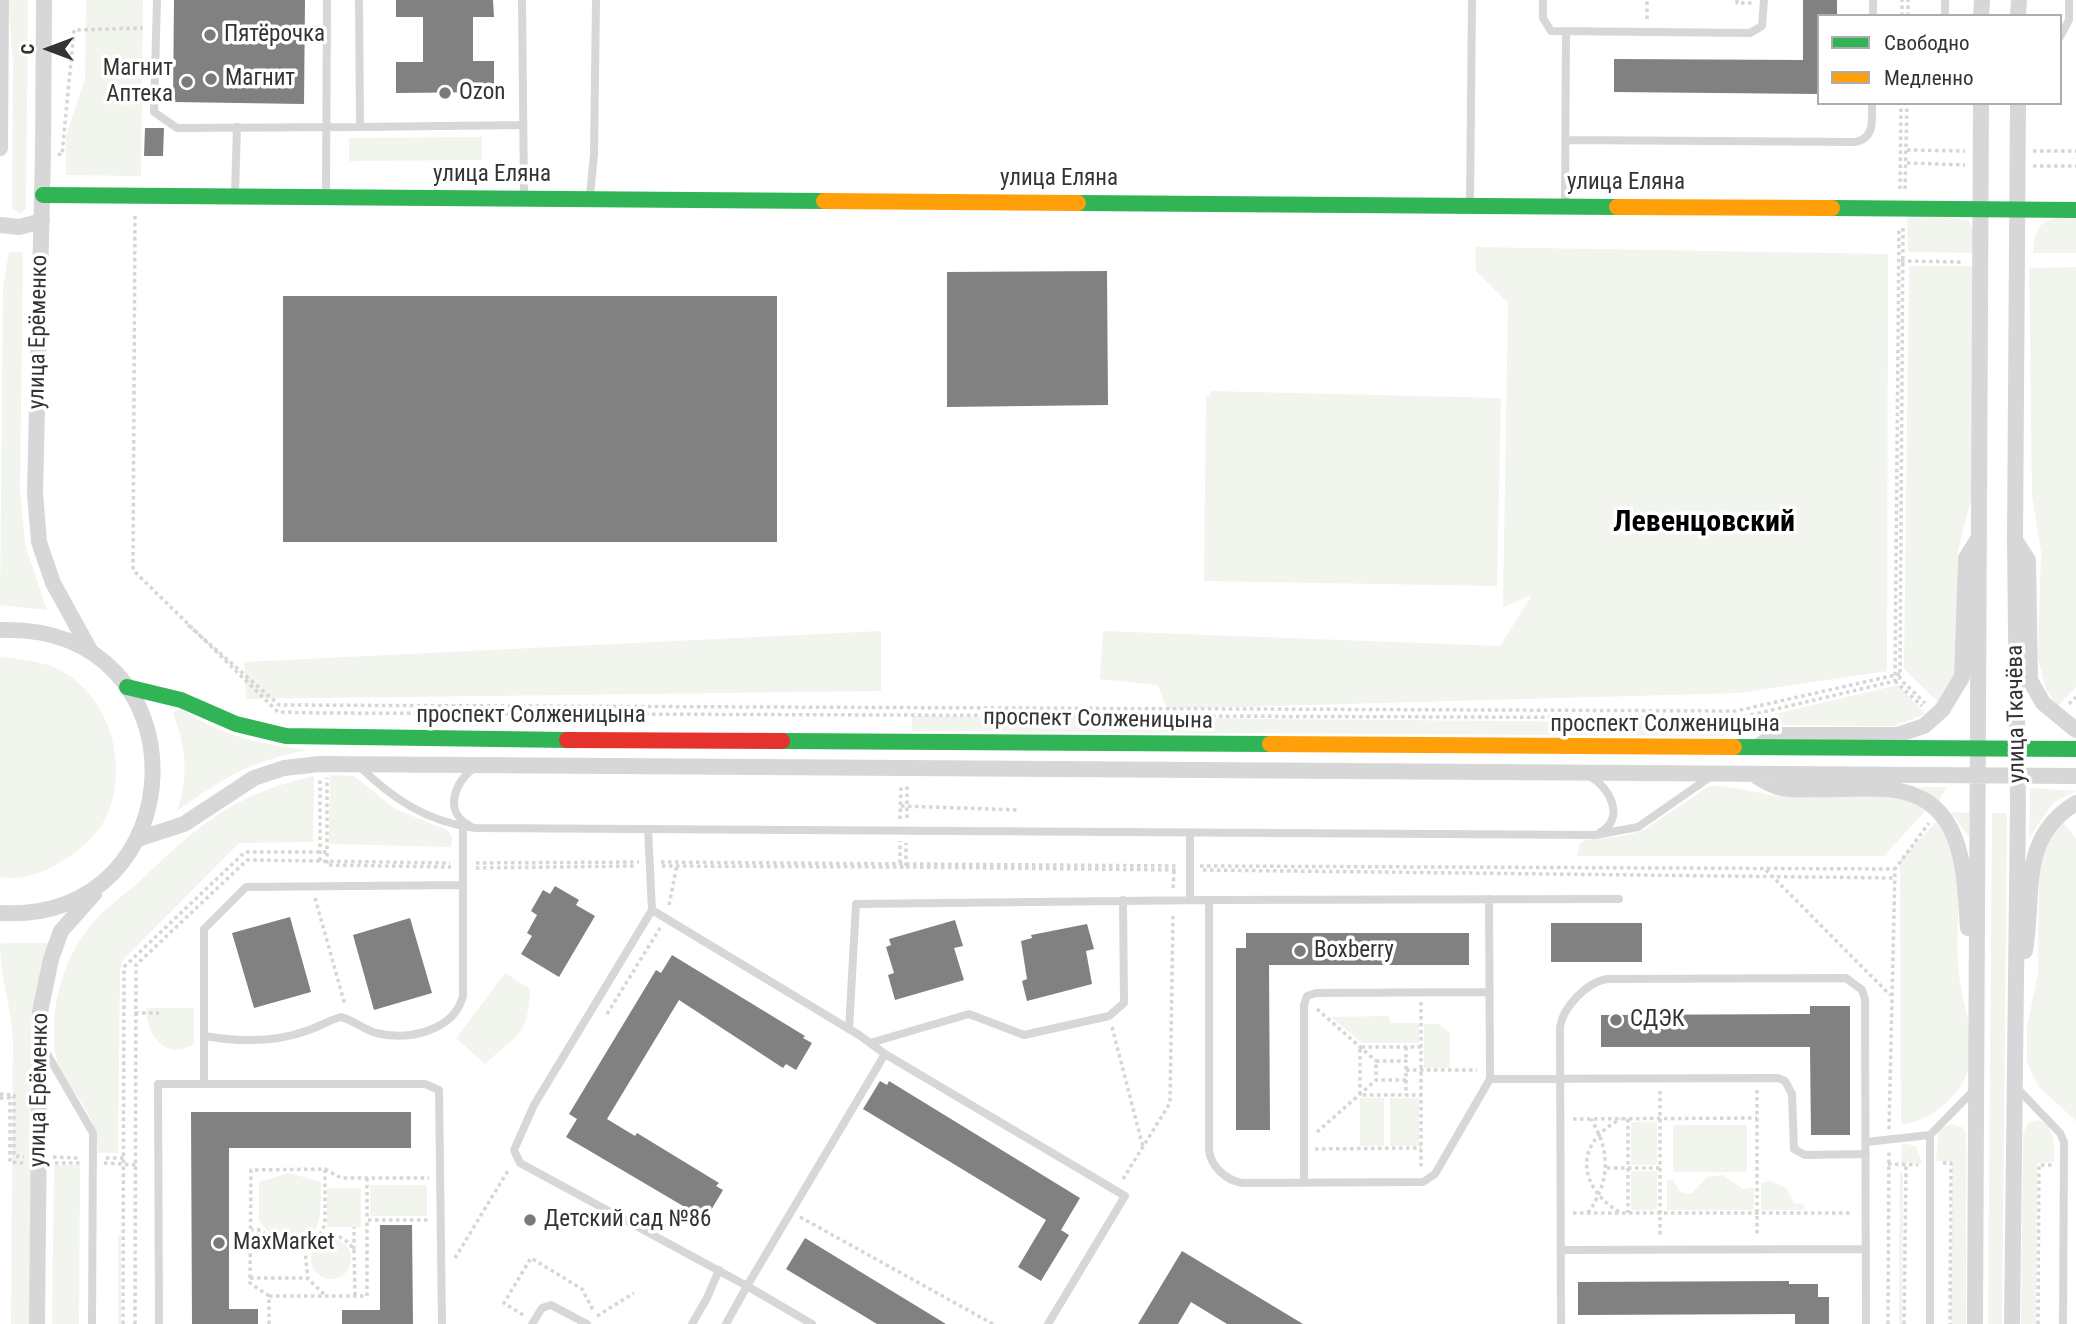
<!DOCTYPE html>
<html>
<head>
<meta charset="utf-8">
<style>
	body { margin:0 }
	#map { position:relative; width:2076px; height:1324px; overflow:hidden; background:#fff; font-family:"Roboto Condensed",sans-serif }
	canvas { display:block }
	.legend { position:absolute; left:1817px; top:14px; width:245px; height:91px; box-sizing:border-box; background:#fff; border:2px solid #adadad; margin:0; padding:9px 12px; list-style:none; font-size:21px; color:#333 }
	.legend li { display:flex; align-items:center; gap:14px; height:35px }
	.legend b { width:35px; border:2px solid #adadad }
	.north { position:absolute; left:14px; top:14px; width:70px; height:70px; -webkit-text-stroke:5px #fff; paint-order:stroke; rotate:270deg; font-size:19px; font-weight:700; line-height:28px; text-align:center; color:#333 }
	.north::after { content:''; display:block; margin:auto; width:24px; height:32px; background:#333; clip-path:polygon(50% 0,100% 100%,50% 72%,0 100%) }
</style>
</head>
<body>
<div id="map">
<canvas width="2076" height="1324"></canvas>
<ul class="legend">
<li><b style="height:9px;background:#30b455"></b>Свободно</li>
<li><b style="height:9px;background:#ff9f0a"></b>Медленно</li>
</ul>
<div class="north">С</div>
</div>
<script>
const ctx = document.querySelector('canvas').getContext('2d');
ctx.lineJoin = 'round';
function paint(path, color) { ctx.fillStyle = color; ctx.fill(path, 'evenodd'); }
function strokePath(path, color, width, dash) { ctx.strokeStyle = color; ctx.lineWidth = width; ctx.lineCap = dash ? 'butt' : 'round'; ctx.setLineDash(dash || []); ctx.stroke(path); }
function label(font, color, halo, rows, align = 'center') {
  ctx.font = font + ' "Roboto Condensed",sans-serif'; ctx.lineWidth = 7; ctx.setLineDash([]); ctx.textBaseline = 'middle'; ctx.strokeStyle = halo; ctx.fillStyle = color; for (const [text, x, y, turn = 0] of rows) {
    ctx.save(); ctx.translate(x, y); ctx.rotate((+turn || 0) * Math.PI / 180); ctx.textAlign = isNaN(turn) ? turn : align; if (halo) ctx.strokeText(text, 0, 0); ctx.fillText(text, 0, 0); ctx.restore();
  }
}
paint(new Path2D(`
	M8,0H28L26,208L20,214L12,208L13,64Z
	M86,0H143L141,176L66,175V136L85,79Z
	M482,137V160L349,161V138Z
	M1907,214L1968,220L1974,231L1975,253L1908,252Z
	M2076,216V253H2033C2035,219 2045,219 2076,216Z
	M1475,247L1888,254L1887,671L1739,693L1167,709L1158,685L1100,679L1103,631L1500,646L1532,595L1503,607L1508,303L1476,271Z
	M9,252H23L20,490L25,544L47,610L0,605L3,288Z
	M1909,266H1975L1972,496L1958,550L1954,681L1938,702L1904,669Z
	M2076,267V687L2058,706L2046,690L2038,658L2041,552L2032,495L2029,268Z
	M1211,391L1501,398L1497,586L1204,581L1206,396H1210Z
	M881,631V691L246,699L244,662Z
	M6,657C20,660 35,661 48,665C106,685 130,759 108,813C99,835 80,850 61,862C44,873 20,881 0,877V658Z
	M1898,685L1925,714L1894,726L1780,725L1723,736L912,731V716L1736,723Z
	M180,709C229,738 252,742 308,750C250,761 225,777 177,811C190,775 185,747 173,712Z
	M330,775L354,776L395,809L447,830L452,837L451,847L329,844Z
	M314,776L313,842L239,843L123,960L120,970L118,1153H98C98,1106 61,1088 55,1052C49,1004 65,950 100,915C112,903 127,893 140,881C199,825 233,794 314,776Z
	M1709,786C1733,785 1755,793 1778,796C1826,802 1884,784 1927,809L1884,856H1577L1580,843L1585,840L1624,836L1646,829Z
	M1919,787H1947L1939,801Z
	M2030,788L2076,791L2054,802L2029,837Z
	M1951,812L1969,813V837Z
	M1992,813H2007L2002,1324H1988Z
	M1939,819C1951,833 1957,856 1958,874C1960,908 1955,941 1959,975C1963,1006 1977,1039 1968,1070C1961,1096 1927,1124 1901,1124L1900,860Z
	M2061,819L2076,839V1121L2038,1086L2027,1062V1027L2038,974L2039,875L2043,848Z
	M5,943H48L43,989L36,1324H11L13,1042C12,1008 0,978 0,944Z
	M505,973L530,989C528,1038 517,1034 485,1064L456,1038Z
	M146,1008H194V1044C165,1062 146,1034 146,1008Z
	M1389,1016L1390,1023H1419V1043H1362L1331,1017Z
	M1424,1024H1439L1450,1033V1068H1424Z
	M1360,1098H1384V1146H1360Z
	M1390,1098H1419V1146H1390Z
	M2039,1120C2056,1127 2054,1147 2054,1162L2037,1163L2036,1324H2021L2023,1133L2029,1122Z
	M1631,1122H1657V1165H1631Z
	M1951,1124L1962,1127L1966,1133V1324H1951L1952,1162L1936,1161L1939,1130Z
	M1673,1125H1747V1172H1673Z
	M1902,1143L1916,1146L1922,1164L1901,1163Z
	M54,1165H80L79,1324H52Z
	M1631,1171H1657V1210H1631Z
	M289,1173L321,1182C321,1219 322,1252 273,1238L259,1220V1182Z
	M1900,1173H1903L1902,1324H1899Z
	M1723,1175L1743,1189L1754,1187V1210H1667V1180H1673L1680,1192L1691,1194L1707,1177Z
	M1770,1181L1786,1188L1794,1203L1804,1205V1210H1761V1183Z
	M370,1185H427V1216H370Z
	M327,1188H361V1227H327Z
	M118,1235H121V1324H118Z
	M311 1259a20 20 0 1 1 40 0a20 20 0 1 1-40 0Z`), '#f1f5ed');
paint(new Path2D(`
	M174,0H305L304,104L173,102Z
	M396,0H493L494,17H473V61H494V92L396,93V62H423V17H396Z
	M1803,0H1837V16H1819V94L1614,92V59L1803,60Z
	M145,128H164L163,156H144Z
	M1107,271L1108,405L947,407V272Z
	M283,296H777V542H283Z
	M555,886L579,900L576,905L595,916L559,977L521,954L532,936L527,933L537,915L531,911L543,890L550,894Z
	M290,917L311,992L254,1008L232,933Z
	M410,918L432,993L374,1010L353,935Z
	M955,920L963,946L954,948L964,980L895,1000L888,975L894,973L886,947L891,945L889,939Z
	M1551,923H1642V962H1551Z
	M1087,924L1094,949L1086,951L1092,984L1027,1001L1022,981L1027,979L1021,941L1032,938L1031,935Z
	M1246,933H1469V965H1269L1270,1130H1236V948H1246Z
	M672,955L805,1036L803,1038L812,1043L796,1070L786,1064L783,1068L679,1000L607,1119L635,1136L637,1133L719,1183L716,1186L723,1190L707,1217L696,1210L695,1213L566,1137L577,1119L569,1114L656,970L661,973Z
	M1810,1006H1850V1135H1811L1810,1047H1601V1015L1810,1014Z
	M880,1081L887,1085L889,1081L1080,1198L1061,1230L1069,1235L1041,1281L1018,1267L1046,1220L863,1109Z
	M191,1112H411V1148H229V1309H258V1324H192Z
	M380,1225H412L413,1324H342V1310H380Z
	M805,1238L946,1324H877L786,1269Z
	M1182,1251L1303,1324H1227L1191,1302L1178,1324H1138Z
	M1789,1281V1284H1818V1297H1829V1324H1795V1314L1578,1315V1282Z`), '#818181');
strokePath(new Path2D(`
	M1737,0V3H1752
	M1902,16V0
	M1908,16V0
	M1647,19V0
	M1907,150L1965,151
	M2033,151H2076
	M58,154L62,155L74,30L143,28
	M1907,163L1965,165
	M2033,166H2076
	M1900,189L1901,103
	M1905,189L1907,103
	M135,216L133,570L278,712L320,713L1738,718L1895,681L1899,228
	M1903,228L1900,679L1925,703
	M1901,261L1963,262
	M188,625L279,705L1736,711L1900,674
	M1895,681L1922,706
	M2069,704L2076,697
	M901,806L1020,810
	M907,818V783
	M900,819L901,785
	M327,853V865L451,867
	M320,861V779
	M661,862L1178,866
	M476,863L639,862
	M900,863V841
	M662,866L906,867V843
	M1200,866L1895,869
	M906,867L1178,870
	M476,868L636,866
	M1203,870L1894,878
	M1766,870L1890,995
	M1173,888L1174,871
	M315,898L345,1005
	M669,905L677,865
	M1421,1002V1170
	M1317,1009L1376,1061
	M135,1013H159
	M607,1014L660,928
	M1112,1027L1143,1147
	M1406,1047V1061
	M1421,1047H1360V1095H1421
	M1406,1070H1477
	M1406,1080H1376V1061H1406C1406,1072 1406,1084 1406,1095
	M1757,1090V1237
	M1660,1091V1237
	M0,1094L14,1095V1156L24,1157
	M0,1098H10V1162L23,1163
	M1573,1119L1757,1118
	M1628,1119V1213
	M1889,1129L1895,869L1929,823
	M1317,1132L1376,1080
	M1315,1149L1421,1148
	M53,1157L80,1158
	M106,1158H124
	M55,1163H82
	M104,1163L137,1165
	M1943,1163H1951L1950,1324
	M1888,1164L1918,1165
	M1607,1168H1660
	M367,1178V1220
	M1123,1179L1170,1103L1173,913
	M1619,1212C1576,1185 1575,1142 1621,1119
	M1573,1213H1853
	M1588,1213C1610,1181 1611,1152 1591,1119
	M800,1217L993,1324
	M250,1230H261C275,1246 291,1246 311,1241
	M320,1235L325,1224V1169
	M354,1250L355,1296
	M455,1258L509,1169
	M250,1278H307
	M324,1294L308,1279L305,1251L320,1235C335,1234 345,1236 354,1250V1227
	M269,1296H367V1220H429
	M523,1315L504,1303L531,1258L582,1289L594,1312
	M597,1316L634,1293
	M123,1324L124,967L245,852H327V778
	M135,1324L136,965L247,860L450,863
	M269,1324V1296L250,1283L251,1170L325,1169L341,1178H429
	M1888,1324L1889,1151
	M1904,1324L1906,1166
	M2038,1324L2039,1165H2053`), '#d6d6d6', 3.5, [3.5, 3.5]);
strokePath(new Path2D(`
	M157,0L154,112L177,128L360,127
	M359,0L360,127L523,125
	M522,0L524,195
	M1543,0V18L1551,31L1750,33L1762,26L1764,0
	M1873,16V0
	M1945,16V0
	M2060,37L2069,20V0
	M1566,140L1855,142C1875,139 1872,120 1872,103
	M235,194L237,127
	M590,196L594,154L596,0
	M326,197L327,0
	M1470,204L1472,0
	M1565,204L1566,32
	M359,766C393,799 427,822 475,828L1595,835L1638,827L1710,777
	M1589,776C1609,786 1627,819 1599,833
	M469,825C443,812 455,781 474,768
	M648,829L652,910L859,1035L885,1054L1125,1196L1048,1324
	M1190,833V899
	M1209,900L1619,899
	M652,910L534,1105L514,1150L520,1163L747,1286L726,1324
	M849,1029L856,904L1209,900V1150C1211,1167 1226,1180 1242,1183L1423,1182L1435,1174L1490,1079L1489,899
	M204,1036C239,1042 275,1043 309,1030C320,1026 330,1020 341,1017C353,1020 363,1029 376,1033C408,1041 454,1031 463,996V827
	M870,1043L969,1014L1024,1035L1109,1016L1124,1003L1123,900
	M43,1047L93,1133L92,1324
	M1490,1079L1778,1078L1785,1081L1792,1094L1794,1149L1805,1155L1866,1154
	M204,1084H425L439,1090L442,1324
	M2016,1087L2060,1133L2064,1142L2063,1324
	M1866,1142L1930,1135
	M1304,1183V1005L1307,996L1316,993L1490,992
	M1561,1250L1866,1249
	M159,1324L158,1084H204V929L246,887L463,885
	M532,1324L542,1308L551,1305L587,1324
	M692,1324L707,1298L719,1270
	M812,1324L747,1286L885,1054
	M1561,1324L1560,1027C1563,1007 1587,982 1607,979L1846,978L1862,990L1865,999L1866,1324
	M1930,1324V1135L1976,1088`), '#d7d7d7', 8);
strokePath(new Path2D(`
	M44,0L43,154L35,493L39,542L53,583L91,652
	M1981,16L1982,0
	M2018,16L2019,0
	M0,148L1,0
	M0,225L19,227L42,221
	M2015,540L2028,560L2030,680L2043,703L2076,730
	M0,630C209,623 198,925 0,913
	M1757,747L1775,735H1897L1924,726L1942,710L1962,677L1966,558L1978,539
	M1753,774C1782,794 1791,789 1824,789C1849,790 1876,786 1900,791C1966,804 1964,876 1968,928
	M138,839L184,824L254,778L284,768L320,764L2076,776
	M2025,951C2035,893 2018,838 2076,803
	M37,1324L40,1012L51,959L61,931L94,894
	M1975,1324L1981,103
	M2012,1324L2018,807L2015,540L2018,103`), '#d7d7d7', 16);
strokePath(new Path2D(`
	M43,195L824,201
	M1078,203L1617,207
	M1832,208L2076,210
	M127,687L181,700L236,724L286,736L567,740
	M782,741L1270,744
	M1734,747L2076,749`), '#30b455', 16);
strokePath(new Path2D(`
	M824,201L1078,203
	M1617,207L1832,208
	M1270,744L1734,747`), '#ff9f0a', 16);
strokePath(new Path2D(`
	M567,740L782,741`), '#e5322d', 16);
for (const [x, y, r, color] of [
	[210,35,7,"#7a7a7a"],
	[211,79,7,"#7a7a7a"],
	[187,82,7,"#7a7a7a"],
	[445,93,7,"#7a7a7a"],
	[1300,951,7,"#7a7a7a"],
	[1616,1020,7,"#7a7a7a"],
	[530,1220,7,"#7a7a7a"],
	[219,1243,7,"#7a7a7a"]
]) { const dot = new Path2D(); dot.arc(x, y, r, 0, 2 * Math.PI); ctx.fillStyle = color; ctx.fill(dot); strokePath(dot, '#fff', 2.5); }
label('23px', '#333', '#fff', [
	["Пятёрочка",224,35],
	["Магнит",173,69,"right"],
	["Аптека",173,95,"right"],
	["Магнит",225,79],
	["Ozon",459,93],
	["Boxberry",1314,951],
	["СДЭК",1630,1020],
	["Детский сад №86",544,1220],
	["MaxMarket",233,1243]
], 'left');
label('23px', '#333', '#fff', [
	["улица Еляна",492,175],
	["улица Еляна",1059,179],
	["улица Еляна",1626,183],
	["улица Ерёменко",39,332,-89],
	["улица Ткачёва",2017,714,-91],
	["проспект Солженицына",531,716],
	["проспект Солженицына",1098,720,1],
	["проспект Солженицына",1665,725],
	["улица Ерёменко",40,1090,-89]
]);
label('bold 30px', '#000', '#fff', [
	["Левенцовский",1704,523]
]);
</script>
</body>
</html>
